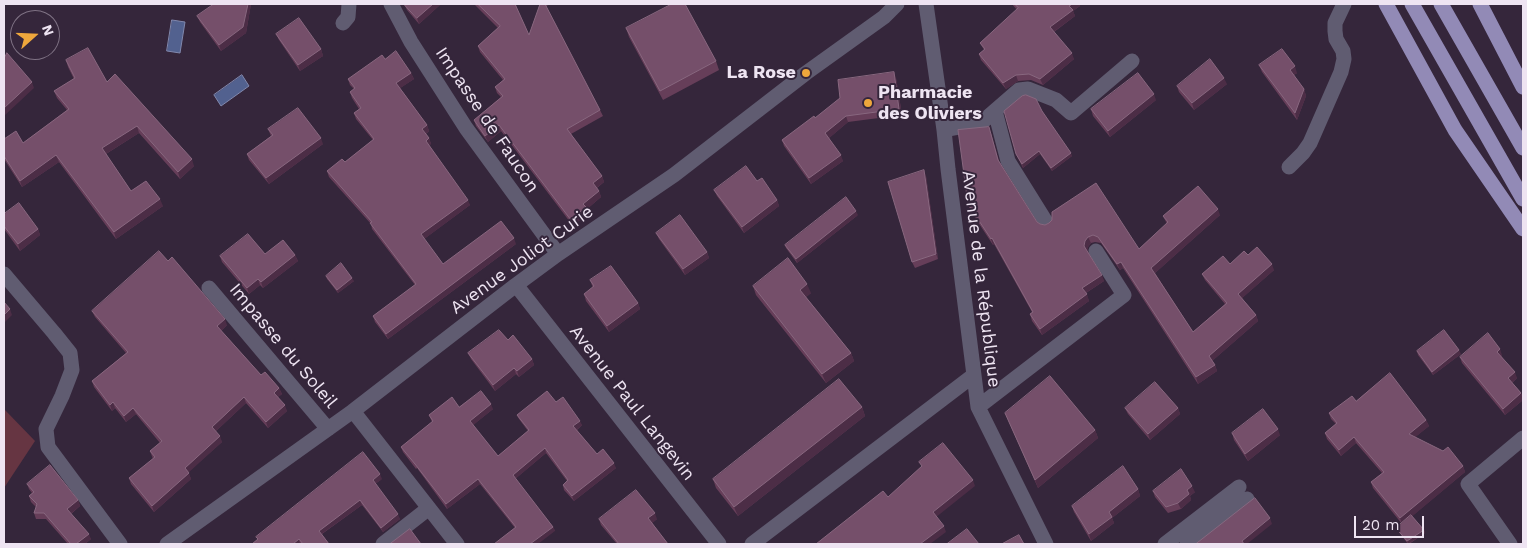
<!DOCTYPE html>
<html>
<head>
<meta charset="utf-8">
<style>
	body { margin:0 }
	#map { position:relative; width:1527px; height:548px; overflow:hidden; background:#35263b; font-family:"Work Sans",sans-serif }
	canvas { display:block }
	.frame { position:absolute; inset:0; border:5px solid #eee4f2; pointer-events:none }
	.north { position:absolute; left:10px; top:10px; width:50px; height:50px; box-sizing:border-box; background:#35263b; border:1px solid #7f7284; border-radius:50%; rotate:70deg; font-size:14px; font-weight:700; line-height:20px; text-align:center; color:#eee4f2 }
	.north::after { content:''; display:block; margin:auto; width:18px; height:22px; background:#eea73c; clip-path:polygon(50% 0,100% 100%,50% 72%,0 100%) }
	.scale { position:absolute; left:1354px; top:516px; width:70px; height:22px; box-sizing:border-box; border:2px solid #eee4f2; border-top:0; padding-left:6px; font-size:15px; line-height:18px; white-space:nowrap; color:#eee4f2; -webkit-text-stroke:4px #35263b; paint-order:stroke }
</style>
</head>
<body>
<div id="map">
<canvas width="1527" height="548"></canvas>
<div class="frame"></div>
<div class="north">N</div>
<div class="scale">20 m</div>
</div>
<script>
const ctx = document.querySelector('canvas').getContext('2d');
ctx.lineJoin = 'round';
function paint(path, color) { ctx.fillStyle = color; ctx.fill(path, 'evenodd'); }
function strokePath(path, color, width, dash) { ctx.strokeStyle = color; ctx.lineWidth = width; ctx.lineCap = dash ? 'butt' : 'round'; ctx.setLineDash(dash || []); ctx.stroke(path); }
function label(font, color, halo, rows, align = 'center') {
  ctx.font = font + ' "Work Sans",sans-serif'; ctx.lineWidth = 4; ctx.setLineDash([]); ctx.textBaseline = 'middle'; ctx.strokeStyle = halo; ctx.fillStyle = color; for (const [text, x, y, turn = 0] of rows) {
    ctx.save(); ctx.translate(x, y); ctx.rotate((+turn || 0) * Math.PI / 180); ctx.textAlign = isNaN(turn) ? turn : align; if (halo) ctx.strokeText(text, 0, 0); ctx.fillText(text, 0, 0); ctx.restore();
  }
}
paint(new Path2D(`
	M4,409L35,441L4,488Z`), '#663542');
const water = new Path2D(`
	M172,20L185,22L180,53L167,51Z
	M242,75L249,86L221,106L214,95Z`);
paint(water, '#52618f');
strokePath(water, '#8188ad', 1);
strokePath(new Path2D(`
	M391,4L411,42L466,128L558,254
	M926,4L944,130L948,169L978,407L1046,544
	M343,23L348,17L349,4
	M995,111L1008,161L1046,222
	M944,130L981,123L1019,90L1028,89L1056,100L1071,113L1132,61
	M1289,167L1303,153L1310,143L1341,72L1344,59L1343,51L1336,39L1335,31V23L1344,4
	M4,274L54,333L70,353L72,370L62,396L46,429L48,447L120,544
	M516,285L719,544
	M209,288L328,429
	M978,407L1124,295L1096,251
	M353,411L457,544
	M167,544L353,411L516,285L558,254L674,175L806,73L884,17L897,4
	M383,544L429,508
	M752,544L974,375
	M1165,544L1239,487
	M1187,544L1247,499
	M1510,544L1468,484L1523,438`), '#605c71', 15);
strokePath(new Path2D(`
	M1386,4L1455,130L1523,229
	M1412,4L1523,199
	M1441,4L1523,148
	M1480,4L1523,87`), '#928ab6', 15);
paint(new Path2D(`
	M214,4H251L246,33L221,51L200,22L197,16Z
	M404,4H441L419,24L407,10Z
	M474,4H515L529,35L540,4H551L546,6L600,110L603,116L571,134L602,176L604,182L597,188L599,191L601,197L587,209L588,213L573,226L501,131L488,142L476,126L474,120L501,97L497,93L495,87L503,80L480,52L478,46L498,28Z
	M1012,4H1079L1080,6L1073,11L1075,16L1054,32L1074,59L1043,85L1031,80L1018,81L1006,89L981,60L979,54L984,50L980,43L1017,10Z
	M626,28L716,61L719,70L663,100L629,37Z
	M276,34L321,49L323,56L300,71L279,40Z
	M385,59L411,73L414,79L400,88L427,125L429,131L426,134L429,138L431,144L429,145L470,205L424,239L443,264L516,244L388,339L375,322L373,316L415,285L372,229L371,224L329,177L327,171L345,162L373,140L356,119L354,113L359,109L352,98L350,92L354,89L350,85L348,79Z
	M66,60L107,82L194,166L180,179L139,133L106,154L131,191L163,206L116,239L59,162L22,187L4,159V139L23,143L67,110L57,98L54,91L74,79L68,67Z
	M1259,65L1297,73L1294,75L1304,89L1306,96L1297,120L1262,72Z
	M896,78L902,115L848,122L829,138L843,161L811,184L784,146L782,140L815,118Z
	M1227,84L1194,110L1179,92L1177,86Z
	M1156,100L1110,137L1093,116L1091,109Z
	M1042,111L1072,156L1052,171L1040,154L1023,168L1016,154Z
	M268,129L323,144L269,184L249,160L247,154L271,136Z
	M991,133L999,161L1037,222L1040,224L1045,225L1049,223L1052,220L1139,249L1167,224L1163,216L1220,215L1155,273L1193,332L1225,304L1205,280L1202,274L1230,264L1248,255L1274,270L1242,298L1256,315L1258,321L1212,361L1215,365L1217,371L1198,384L1123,268L1120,270L1101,243L1095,242L1091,243L1088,247L1087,250L1104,281L1086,293L1089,301L1042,335L1032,321L1030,314L1032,312L994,244L993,245L970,210L968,204Z
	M926,176L938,259L915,268L912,262Z
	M757,181L777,200L779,206L744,233L717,196L714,190Z
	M4,214L38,229L40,235L20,251L4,229Z
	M858,215L797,263L786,248L785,245Z
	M656,233L707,252L709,258L685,275L659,239Z
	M265,254L295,255L298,261L263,288L260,285L249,294L222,262L220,256Z
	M326,276L354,281L338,293L327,279Z
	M590,280L638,303L640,309L609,332L586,301L584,294L593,288Z
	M753,286L811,293L806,297L851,353L854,361L826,383L756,295Z
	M92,311L227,325L221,331L261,375L279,388L282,394L278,397L287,411L268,428L246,403L216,431L222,442L188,472L191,479L154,512L131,484L129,478L153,459L150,451L160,443L136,414L126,422L115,408L112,411L94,387L92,381L126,353L95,317Z
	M508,340L532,359L534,365L519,377L516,374L495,391L471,359L468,353Z
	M1417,351L1461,354L1433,375L1418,355Z
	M1502,355L1501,356L1517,378L1512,383L1521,393L1523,399V400L1505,415L1462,363L1460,357Z
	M1356,401L1426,420L1429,426L1415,437L1463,466L1465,472L1412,516L1424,530L1425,533L1409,544H1408L1398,531L1396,528L1402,524L1373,488L1371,482L1382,473L1356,443L1341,456L1327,439L1325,433L1336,424L1331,419L1329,413Z
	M556,402L582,425L577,430L597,454L616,468L574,501L564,490L563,485L567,481L546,453L515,479L553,527L555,531L515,528L480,484L447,509L417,468L416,469L403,452L401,447L432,422L429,415L459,407L493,409L473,425L498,456L528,431L519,419L517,415Z
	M862,407L865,416L738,516L716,488L713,479Z
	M1125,408H1178L1180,414L1150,440L1128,414Z
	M1005,413L1095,430L1098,438L1038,488Z
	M1232,433L1280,435L1248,461L1234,440Z
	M382,479L375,484L400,519L383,532L362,505L322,534L329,544H301L258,540L256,537Z
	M27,484L78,500L80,506L71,514L91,539L85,544H68L46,519H36L34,513L36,507L31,502L29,496L32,493L29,489Z
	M1138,489L1140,496L1112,518L1114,523L1091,541L1074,512L1072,506Z
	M1153,491L1195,492L1190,496L1191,500L1181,509L1168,513L1155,497Z
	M599,519H657L652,523L668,544H617L601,525Z`), '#663e59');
paint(new Path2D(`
	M248,4H251L246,33L221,51L219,45Z
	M433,4H441L419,24L417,18Z
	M1072,4H1079L1080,6L1073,11L1075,16L1052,33L1050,27Z
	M321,49L323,56L300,71L298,65Z
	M1072,53L1074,59L1043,85L1040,79Z
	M1295,66L1297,73L1292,76L1290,70Z
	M894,72L896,78L902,115L899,109Z
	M411,73L414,79L399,89L396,83Z
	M1016,75L1018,81L1006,89L1003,83Z
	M1224,78L1227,84L1194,110L1192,103Z
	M32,82L34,88L4,116V108Z
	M1304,89L1306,96L1297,120L1295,113Z
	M1154,94L1156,100L1110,137L1108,131Z
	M846,116L848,122L828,139L825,133Z
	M427,125L429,131L424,135L422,129Z
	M499,125L501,131L488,142L485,136Z
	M137,126L139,133L104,155L102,148Z
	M321,138L323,144L269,184L266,178Z
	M429,138L431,144L428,146L426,141Z
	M1039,151L1040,154L1023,168L1022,164Z
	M1071,153L1072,156L1052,171L1051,168Z
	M56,155L59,162L22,187L20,181Z
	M841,155L843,161L811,184L809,178Z
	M192,159L194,166L180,179L178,172Z
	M924,170L926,176L938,259L936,254Z
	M602,176L604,182L595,189L593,183Z
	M599,191L601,197L587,209L588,213L573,226L571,220L583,204Z
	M160,199L163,206L116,239L114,232Z
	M468,200L470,205L423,240L421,234Z
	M777,200L779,206L744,233L742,227Z
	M1218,209L1220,215L1154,274L1151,268Z
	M856,211L858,215L797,263L796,259Z
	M38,229L40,235L20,251L18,244Z
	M1088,237L1091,243L1088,247L1087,252L1084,246L1085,241Z
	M514,238L516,244L388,339L386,334Z
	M992,238L994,244L993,245L991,239Z
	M707,252L709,258L685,275L683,269Z
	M295,255L298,261L263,288L261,282Z
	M1121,262L1123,268L1120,270L1117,264Z
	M1272,264L1274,270L1240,300L1238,294Z
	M1102,275L1104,281L1084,294L1082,288Z
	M352,278L354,281L338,293L337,290Z
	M258,279L260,285L249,294L247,288Z
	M807,284L811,293L804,299L800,290Z
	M1087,294L1089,301L1042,335L1040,329Z
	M638,303L640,309L609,332L607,326Z
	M10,309L12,315L4,323V315Z
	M1256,315L1258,321L1211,362L1209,356Z
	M225,319L227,325L220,332L217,326Z
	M1500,349L1502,355L1499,358L1497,352Z
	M1459,350L1461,354L1433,375L1432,372Z
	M851,353L854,361L826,383L822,374Z
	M532,359L534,365L519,377L517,371Z
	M1215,365L1217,371L1198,384L1196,377Z
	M514,368L516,374L495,391L493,385Z
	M1515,372L1517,378L1510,384L1508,378Z
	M279,388L282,394L276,399L274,393Z
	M1521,393L1523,400L1505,415L1503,409Z
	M244,397L246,403L214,433L212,427Z
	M113,402L115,408L112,411L110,405Z
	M491,404L493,409L472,426L470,421Z
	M285,405L287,411L268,428L266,422Z
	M862,407L865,416L738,516L734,507Z
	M133,408L136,414L126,422L124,416Z
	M1178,408L1180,414L1150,440L1148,434Z
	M1426,420L1429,426L1412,440L1409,434Z
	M580,421L582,425L575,431L573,426Z
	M1278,429L1280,435L1248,461L1245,454Z
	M1095,430L1098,438L1038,488L1035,480Z
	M220,436L222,442L187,474L185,468Z
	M1354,437L1356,443L1341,456L1339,450Z
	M545,448L546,453L514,480L513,475Z
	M614,463L616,468L574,501L572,496Z
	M1463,466L1465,472L1402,525L1400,518Z
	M189,473L191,479L154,512L152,506Z
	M380,474L382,479L374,485L373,480Z
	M478,479L480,484L447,509L446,504Z
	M973,480L975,486L935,518L933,512Z
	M1192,486L1195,492L1190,496L1191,500L1181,509L1178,503L1187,490Z
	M1138,489L1140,496L1112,518L1114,523L1091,541L1089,534L1109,512Z
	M78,500L80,506L69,515L67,509Z
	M360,500L362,505L320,535L319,531Z
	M655,513L657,519L651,524L648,518Z
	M398,514L400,519L383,532L381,528Z
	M1270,518L1272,524L1247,544H1243L1242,541Z
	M944,526L946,532L930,544H920Z
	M553,527L555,531L538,544H530Z
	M1424,530L1425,533L1408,544L1407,541Z
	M89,534L91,539L85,544H76Z
	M299,539L300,544H293Z`), '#4c2d46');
const building = new Path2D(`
	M214,4H248L243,27L219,45L197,16Z
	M404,4H433L417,18Z
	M478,4H515L529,35L540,4H545L600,110L567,129L602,176L593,183L599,191L583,204L586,207L571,220L499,125L485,136L474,120L503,96L495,87L505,79L478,46L500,26Z
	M672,4H685L716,61L660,91L626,28Z
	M1015,4H1072L1069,6L1073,10L1050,27L1072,53L1040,79L1029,74L1016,75L1003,83L979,54L985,49L980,43L1018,8Z
	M299,18L321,49L298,65L276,34Z
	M88,48L107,82L115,74L192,159L178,172L137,126L102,148L131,191L146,181L160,199L114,232L56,155L20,181L4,156V139L16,131L23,143L69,109L54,91L75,78L66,60Z
	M1282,49L1295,66L1290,70L1304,89L1295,113L1259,65Z
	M396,51L411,73L396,83L427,125L422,129L429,138L426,141L468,200L421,234L443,264L501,221L514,238L386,334L373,316L416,284L370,223L372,222L327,171L342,159L345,162L374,139L354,113L361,108L350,92L355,88L348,79L382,55L385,59Z
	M7,53L32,82L4,108V55L5,56Z
	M1210,59L1224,78L1192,103L1177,86Z
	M894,72L899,109L846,116L825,133L841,155L809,178L782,140L814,116L815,118L840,98L838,80Z
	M1138,73L1154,94L1108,131L1091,109Z
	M1026,95L1036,99L1042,111L1071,153L1051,168L1039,151L1022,164L1016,154L1004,111L1022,96Z
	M298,108L321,138L266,178L247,154L273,135L268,129Z
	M989,127L998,160L1037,222L1040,224L1045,225L1049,223L1052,220V212L1096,183L1139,249L1168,222L1163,216L1198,186L1218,209L1151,268L1193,332L1227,303L1202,274L1223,256L1230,264L1244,251L1248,255L1257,247L1272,264L1238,294L1256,315L1209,356L1215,365L1196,377L1121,262L1117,264L1098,237L1093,235L1088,237L1085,241L1084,246L1102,275L1082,288L1087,294L1040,329L1030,314L1033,312L992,238L991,239L968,204L958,130Z
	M746,166L757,181L762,178L777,200L742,227L714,190Z
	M924,170L936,254L912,262L888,182Z
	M846,197L856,211L796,259L785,245Z
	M19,203L38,229L18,244L4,226V214Z
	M680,215L707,252L683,269L656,233Z
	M248,234L265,254L283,240L295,255L261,282L258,279L247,288L220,256Z
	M159,251L168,261L172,257L225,319L217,326L261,375L265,372L279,388L274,393L285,405L266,422L244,397L212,427L220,436L185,468L189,473L152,506L129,478L155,457L150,451L162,441L133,408L124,416L113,402L110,405L92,381L128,352L92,311Z
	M788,258L807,284L800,290L851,353L822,374L753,286Z
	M341,263L352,278L337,290L326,276Z
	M611,266L638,303L607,326L584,294L594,286L590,280Z
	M4,302L10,309L4,315Z
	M499,330L508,340L513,335L532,359L517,371L514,368L493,385L468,353Z
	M1444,330L1459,350L1432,372L1417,351Z
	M1488,333L1500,349L1497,352L1515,372L1508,378L1521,393L1503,409L1460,357Z
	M1390,373L1426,420L1409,434L1443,451L1448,447L1463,466L1400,518L1371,482L1384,472L1354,437L1339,450L1325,433L1337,423L1329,413L1352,396L1356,401Z
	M1050,376L1095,430L1035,480L1005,413Z
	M839,379L862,407L734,507L713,479Z
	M1155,382L1178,408L1148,434L1125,408Z
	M481,391L491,404L470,421L498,456L529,430L517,415L547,391L556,402L563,397L580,421L573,426L597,454L603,449L614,463L572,496L563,485L568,480L545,448L513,475L553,527L530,544H494L516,527L478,479L446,504L415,464L401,447L433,421L429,415L452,397L459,407Z
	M1263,409L1278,429L1245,454L1232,433Z
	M943,443L973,480L933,512L944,526L920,544H816L883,491L888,497L922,466L919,462Z
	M363,452L380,474L373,480L398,514L381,528L360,500L319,531L329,544H303L299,539L293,544H252L258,539L256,537Z
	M50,465L78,500L67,509L89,534L76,544H71L44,513H34L37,504L29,496L34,492L27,484Z
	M1123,466L1138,489L1109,512L1112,517L1089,534L1072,506Z
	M1181,469L1192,486L1187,490L1189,494L1178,503L1166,507L1153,491Z
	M636,490L655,513L648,518L668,544H619L599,519Z
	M1255,498L1270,518L1242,541L1244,544H1196Z
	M1411,515L1424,530L1407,541L1396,528Z
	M410,529L421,544H390Z
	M967,529L979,544H947Z
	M1019,535L1024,544H1002Z`);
paint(building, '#754f6a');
strokePath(building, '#88677f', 1);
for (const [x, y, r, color] of [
	[806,73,5,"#eea73c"],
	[868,103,5,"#eea73c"]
]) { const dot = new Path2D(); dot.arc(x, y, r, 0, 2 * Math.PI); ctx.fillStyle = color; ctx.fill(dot); strokePath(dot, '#35263b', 2); }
label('bold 18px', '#eee4f2', '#35263b', [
	["La Rose",796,73],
	["Pharmacie",878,93,"left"],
	["des Oliviers",878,114,"left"]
], 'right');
label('18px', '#eee4f2', '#35263b', [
	["Impasse de Faucon",487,120,56],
	["Avenue Joliot Curie",522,260,-36],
	["Avenue de la République",981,279,83],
	["Impasse du Soleil",283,346,50],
	["Avenue Paul Langevin",632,403,52]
]);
</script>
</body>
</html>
